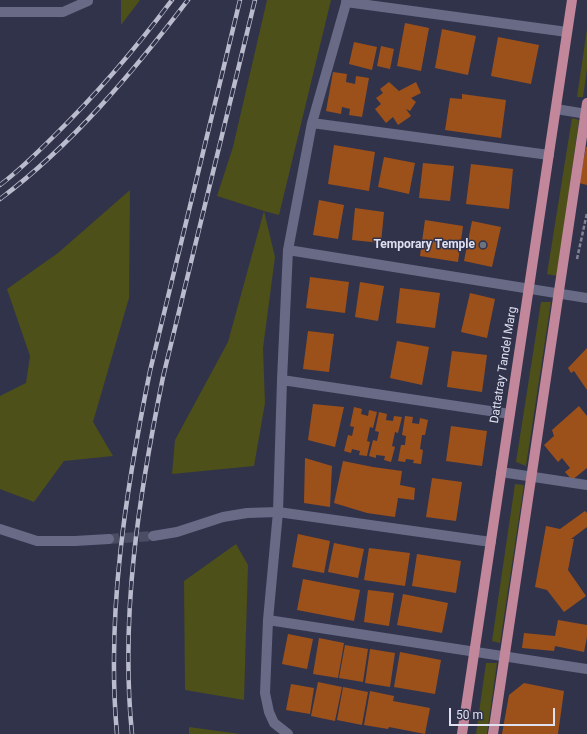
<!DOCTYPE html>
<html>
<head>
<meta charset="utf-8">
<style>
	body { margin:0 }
	#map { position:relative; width:587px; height:734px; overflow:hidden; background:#31334b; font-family:Roboto,sans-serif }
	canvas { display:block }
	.scale { position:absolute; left:449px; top:708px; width:106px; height:18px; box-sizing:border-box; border:2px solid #dfe1f0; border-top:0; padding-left:5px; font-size:12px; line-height:14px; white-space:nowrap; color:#dfe1f0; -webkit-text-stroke:3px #31334b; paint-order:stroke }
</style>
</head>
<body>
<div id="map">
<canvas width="587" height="734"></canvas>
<div class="scale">50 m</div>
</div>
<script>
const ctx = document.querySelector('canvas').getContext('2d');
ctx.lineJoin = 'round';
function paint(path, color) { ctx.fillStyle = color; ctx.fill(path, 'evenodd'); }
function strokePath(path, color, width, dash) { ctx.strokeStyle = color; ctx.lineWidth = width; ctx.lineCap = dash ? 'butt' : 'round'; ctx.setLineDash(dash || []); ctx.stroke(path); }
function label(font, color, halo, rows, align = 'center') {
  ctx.font = font + ' Roboto,sans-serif'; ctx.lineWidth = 3; ctx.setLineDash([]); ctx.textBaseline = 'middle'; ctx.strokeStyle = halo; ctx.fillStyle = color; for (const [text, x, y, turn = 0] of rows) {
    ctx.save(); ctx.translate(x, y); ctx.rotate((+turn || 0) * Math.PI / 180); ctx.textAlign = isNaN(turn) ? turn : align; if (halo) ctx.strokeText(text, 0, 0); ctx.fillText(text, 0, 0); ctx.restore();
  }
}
paint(new Path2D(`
	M121,0H140L121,25Z
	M267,0H331L279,215L264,211L275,257L263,348L265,403L254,466L172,474L175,440L228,342L264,211L217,196L233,147Z
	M587,29V69L583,97H577Z
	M572,118L579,120L557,276L547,274Z
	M130,190L129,298L93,422L113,456L64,461L34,502L0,489V396L26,383L30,356L7,289L58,253Z
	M541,302H551L526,466L516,462Z
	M515,484L524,485L500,643L492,641Z
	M236,544L248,565L244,700L185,690L184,581Z
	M486,663H497L487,734H476Z
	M189,727L240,734H189Z`), '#4d5018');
paint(new Path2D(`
	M405,23L429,28L421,71L397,66Z
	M442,29L476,36L468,75L435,68Z
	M498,37L539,45L531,84L491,76Z
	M354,42L377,47L372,70L349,64Z
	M381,46L394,49L390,69L377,66Z
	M333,72L347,74L346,82L355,84L356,76L369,78L362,117L349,115L350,109L342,107L341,114L326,111Z
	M389,82L399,91L416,82L421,93L411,98L416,102L410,111L406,109L411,116L398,125L393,117L386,123L375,109L381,104L376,98L383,93L380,89Z
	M462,94L506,100L501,138L445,130L450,98L462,99Z
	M334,145L375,152L369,191L328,184Z
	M586,147H587V185L579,183Z
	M384,157L415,163L409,194L378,187Z
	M423,163L454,166L450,201L419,198Z
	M471,164L513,169L509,209L466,204Z
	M319,200L344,205L338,239L313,235Z
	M355,208L384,212L381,243L352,240Z
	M425,220L463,226L458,262L420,256Z
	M472,221L501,227L492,267L464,261Z
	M310,277L349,282L345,313L306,308Z
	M360,282L384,286L378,321L355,317Z
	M400,288L440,293L435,328L396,323Z
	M470,293L495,299L487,338L461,332Z
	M308,331L334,334L329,372L303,369Z
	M397,341L429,347L422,385L390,378Z
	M587,348V390L574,371L571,373L568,368Z
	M452,351L487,355L482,392L447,387Z
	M313,404L344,407L335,447L308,440Z
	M579,406L587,416V468L572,480L565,472L570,468L562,458L558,462L544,445L554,436L552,430Z
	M354,407L362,409L361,414L368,416L369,410L377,412L373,428L370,427L367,441L370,442L367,456L359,455L360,451L352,449L351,453L344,451L348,435L352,436L354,427L350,426Z
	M379,412L387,414L386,420L393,421L394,416L402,417L398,433L395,432L392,446L395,447L391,462L384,460L385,456L376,455V458L369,456L373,440L377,441L379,432L375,431Z
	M405,416L413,417L412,423L419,424L420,418L428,420L425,435H422L420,449L423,450L421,464L413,463L414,460L406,459L405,462L398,461L401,445H405L406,436L402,435Z
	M451,426L487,431L482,466L446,461Z
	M305,458L332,466L330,507L304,503Z
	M343,461L373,467L402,471L400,485L415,488L414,500L398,498L395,517L367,513L334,503Z
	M432,478L462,482L456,521L426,517Z
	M585,511L587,513V527L571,539H574L568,570L586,596L564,612L547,590L535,587L546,526L560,529Z
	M298,534L330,541L324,573L292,567Z
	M334,543L364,549L358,578L328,572Z
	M369,548L410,553L405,586L364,580Z
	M417,554L461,561L456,593L412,586Z
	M303,579L360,590L354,621L297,610Z
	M368,590L394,593L389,626L364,622Z
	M403,594L448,603L442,633L397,625Z
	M558,620L587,625V637L584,652L555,646L554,651L522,648L524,633L555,636Z
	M288,634L313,639L307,669L282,664Z
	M319,638L344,643L338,678L313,674Z
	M345,645L368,649L363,682L339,678Z
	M370,649L395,653L390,687L365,683Z
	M400,652L441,660L435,694L394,687Z
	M318,682L342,687L335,721L311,716Z
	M524,683L564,691L558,734H502L509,695Z
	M291,684L314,688L310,714L286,710Z
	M343,687L368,692L362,725L337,720Z
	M370,691L394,696L393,701L430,708L425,734L389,727L388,729L364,725Z`), '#9d511a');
strokePath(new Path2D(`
	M109,539L153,536`), '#4b4d64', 10, [10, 5]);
strokePath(new Path2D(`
	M577,259L587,213`), '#818397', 2.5, [4, 2]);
strokePath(new Path2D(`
	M346,2L567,32
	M0,12H63L88,1V0
	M556,109L587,114
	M312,123L549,155
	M288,250L587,298
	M282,380L510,414
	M501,472L587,485
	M0,529L37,541H75L109,539
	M153,536L177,532L223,517L247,513L278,512L491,542
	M268,620L587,669
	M288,734L274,723L269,712L265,693L268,620L278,512L282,380L288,250L312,123L347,0`), '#696b86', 10);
strokePath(new Path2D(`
	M462,734L572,0
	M493,734L587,103`), '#c2879a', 10);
const rail = new Path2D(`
	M0,185C20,170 37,153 54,136C97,94 136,48 172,0
	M0,199C73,144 133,72 188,0
	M117,734C106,614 126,489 150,371L240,0
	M132,734C120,614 139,495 163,377L255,0`);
strokePath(rail, '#babccd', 4.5);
strokePath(rail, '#31334b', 3, [9]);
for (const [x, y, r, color] of [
	[483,245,4,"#6b7280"]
]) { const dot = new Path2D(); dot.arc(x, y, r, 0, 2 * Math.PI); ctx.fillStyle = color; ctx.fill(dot); strokePath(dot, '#31334b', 1.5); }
label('bold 12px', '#dfe1f0', '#31334b', [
	["Temporary Temple",475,245]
], 'right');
label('12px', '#dfe1f0', '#31334b', [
	["Dattatray Tandel Marg",504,365,-81]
]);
</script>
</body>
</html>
